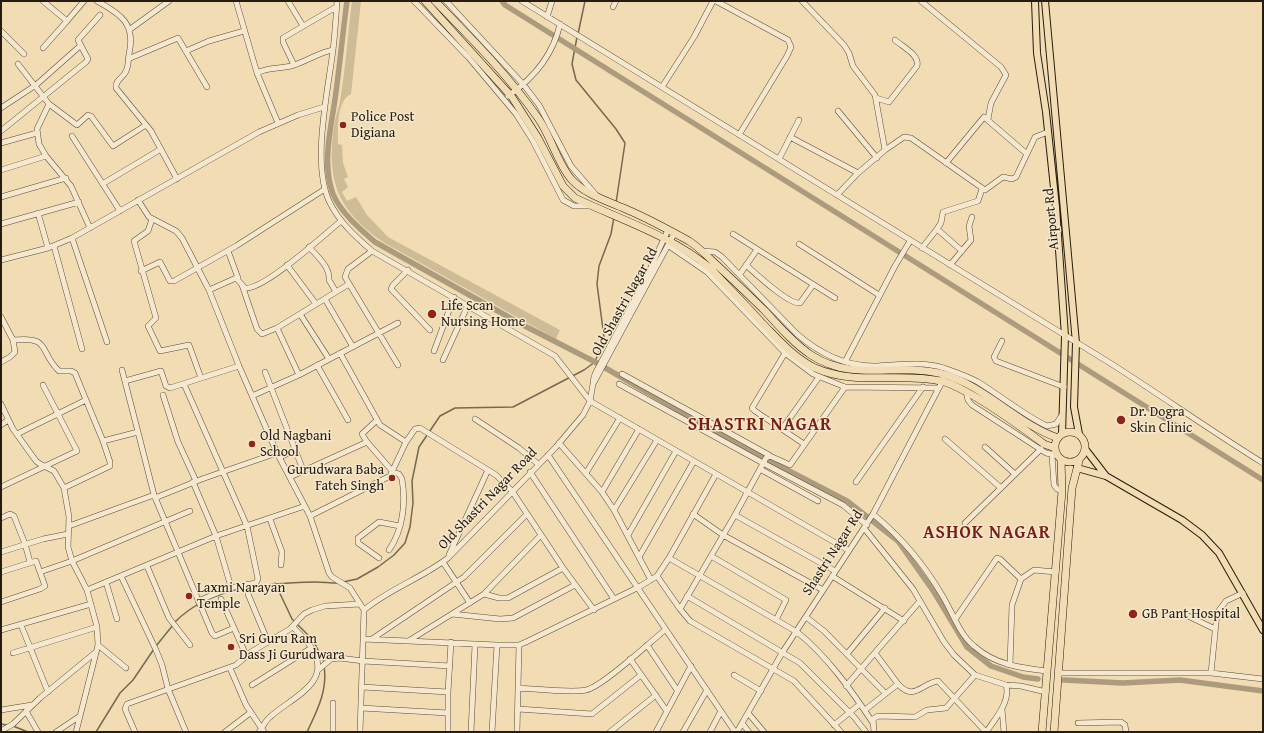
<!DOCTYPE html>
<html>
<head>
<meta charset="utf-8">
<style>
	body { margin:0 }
	#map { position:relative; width:1264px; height:733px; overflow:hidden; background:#f1dcb3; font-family:"Gentium Book Plus",serif }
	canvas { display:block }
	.frame { position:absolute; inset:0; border:2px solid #261d10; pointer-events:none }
</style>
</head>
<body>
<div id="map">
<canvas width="1264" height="733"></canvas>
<div class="frame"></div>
</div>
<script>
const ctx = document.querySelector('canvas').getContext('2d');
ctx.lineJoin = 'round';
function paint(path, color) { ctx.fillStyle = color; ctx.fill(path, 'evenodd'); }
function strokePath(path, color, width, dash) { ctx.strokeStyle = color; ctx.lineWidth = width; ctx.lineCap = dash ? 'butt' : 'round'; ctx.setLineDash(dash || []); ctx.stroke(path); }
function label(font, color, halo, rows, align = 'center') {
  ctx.font = font + ' "Gentium Book Plus",serif'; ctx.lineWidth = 3; ctx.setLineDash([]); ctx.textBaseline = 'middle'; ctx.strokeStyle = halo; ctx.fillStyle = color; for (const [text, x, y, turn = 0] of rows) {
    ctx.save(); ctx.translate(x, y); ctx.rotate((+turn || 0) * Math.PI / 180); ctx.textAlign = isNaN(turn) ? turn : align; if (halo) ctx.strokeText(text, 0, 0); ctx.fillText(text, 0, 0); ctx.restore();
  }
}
paint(new Path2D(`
	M352,1H361L351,94C336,101 338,130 338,144L342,145L343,163L348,177L344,179L348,187L342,192L347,201L356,197L367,215L388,237L560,330L556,339L383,242C338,211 326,181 334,127C335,116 340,106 341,95C346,64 348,32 352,1Z`), '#cebc97');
strokePath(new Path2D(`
	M578,34L585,1
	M577,37L572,64L576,80L616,129L625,143L616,203
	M343,582L357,579L378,567L394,555L405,543L410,527L413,503L412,481L419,447L440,416L455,408L513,407L584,370L595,362L604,337L597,284L599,266L611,234L614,217
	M275,583L292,619L313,640L324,662
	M175,622C210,586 268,583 316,582C323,582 330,583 337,583
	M156,646L173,625
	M1,724L7,725
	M13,726L28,732
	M96,732L120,693L133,680L154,649
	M307,732C317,711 328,690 324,666`), '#766951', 1.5);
strokePath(new Path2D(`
	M347,1C343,31 340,62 336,92C332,125 321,161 333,194C341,213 360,229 375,242L521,324L595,362L739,445L847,501L898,541L934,592L967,647L991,666L1023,677L1038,679
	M502,1L505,5L1263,480
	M1064,680L1123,683L1180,680L1263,691`), '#ac9b7c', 5.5);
const minor = new Path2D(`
	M43,1L67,21L84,1
	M97,1C121,14 136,24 129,54C128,61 129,67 125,73C122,78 115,81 116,88L151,131L177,179
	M236,1L257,73L278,123
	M288,1L303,26
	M337,1C336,17 335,34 333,50C328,91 311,165 330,203C340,223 356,237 372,251L555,356L590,401L848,550
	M414,1L469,58L516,114L533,141L563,200L574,206H590
	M446,1L523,84L539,105L571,166L596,195
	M522,1L1110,363C1162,396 1211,431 1263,463
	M716,1L788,40L791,47L787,56L739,135
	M921,1L1001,67L1006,75L991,103L988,119
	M613,7L616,1
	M547,17L552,1
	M129,30L169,1
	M1,31L24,54
	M43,48L67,21
	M186,51L209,41L244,31
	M128,59L178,38L207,87
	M18,64L49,104L37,129L39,144L46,156L71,186L90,228
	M294,65L283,42V38L336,7
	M257,73C268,67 279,69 291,66C306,62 317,53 333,50
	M662,87L694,37L713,1
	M508,96C534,78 553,56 560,24
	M876,98L889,102L917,66C920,55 903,47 895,40
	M49,104L77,125L88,115L91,116L113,146L146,125
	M1,108L36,85L80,46
	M838,111L877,158
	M1,131L86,62L88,59L78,40L100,15
	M72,136L120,211
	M790,137L858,173L885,150L875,95L853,66L849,53L844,45L802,1
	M1,143L37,133
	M885,150L904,137L911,138L985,190L1003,177L1012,179L1016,177L1035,137L1048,132
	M779,159L799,120
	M946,163L984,117L1027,154
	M1,170L46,156
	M104,183L161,149
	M837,195L858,173
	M1,197L66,178
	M138,200L149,217L176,231L182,238L209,290L239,366L277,453L310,516L329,573L332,577L350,588L364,610
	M38,213L48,248
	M152,219L148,231L134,241L156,318L148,326L160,351L189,345L201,378
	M1,224L79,202
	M937,229L941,223L943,212L978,201L982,189
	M733,234L835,298
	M72,238L107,342
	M799,244L879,295
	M54,246L82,349
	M669,246L707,272L785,353L813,374L845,387L938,388
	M309,247C318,257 330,267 329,280L336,292
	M922,248L937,229L962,251
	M228,251L238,278
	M372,251L348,269L345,277L398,365
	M702,251L715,252L722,257L797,334C820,354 846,367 877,366C900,365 922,361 944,368C955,372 967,376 978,382C1001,396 1022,414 1047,426L1056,424L1062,415
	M1,260L48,248L72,238L259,132L298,115L324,107
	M287,265L316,304
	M746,265C755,273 789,305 800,303L813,285
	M950,265L971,240L969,226L972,217
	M408,270L393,285L391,289L430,330
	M141,271L160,262L170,281H174L236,246L325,189
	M740,274L756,251
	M242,285L257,329L262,334L277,328L349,284
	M209,290L236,278L245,288C263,291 325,234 341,221
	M325,299L353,347
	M300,314L329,359
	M1,317L13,340L15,352L10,357L1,362
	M277,328L299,375
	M13,340C52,336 38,351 59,371H71L75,373L86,400
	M1002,341L994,357L996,361L1064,387
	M434,351L454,297
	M340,353L380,425L406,442
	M785,353L752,408L755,411L804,444
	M443,360L468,305
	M845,362L895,266L910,241
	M317,365L348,420
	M122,370L138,432
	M265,372L303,470
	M622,374L769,455
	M125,381L161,371L166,386L170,388L239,366
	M593,381L595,374L645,280L668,230
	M184,384L247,526L258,579L256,583L229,588L198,601
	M619,384L763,463L843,505L867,525
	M966,392L968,400L972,405L1046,453L1056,455
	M163,395L178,442L196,481
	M252,396L299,375L398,323
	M1,404L13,429L36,461L40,464L54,471L64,488L69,517L68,547L72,561L87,590L97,627L98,645L76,732
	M475,419L519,448L538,464
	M1,425L8,420
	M782,429L819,377
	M17,434L86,400L103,441L138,432L154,495L212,633L215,636L234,628L246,655
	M945,439L1001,488
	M367,442L362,434L377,420
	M559,443L602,492L614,510L651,580
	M985,447L1015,474
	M548,455L735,732
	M1052,455L1054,485L1057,489L1062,491
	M280,457L295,450
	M760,469L818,501
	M530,472L614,599
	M586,473L620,418
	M290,477L367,442L393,472L399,474L402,479C406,503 403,530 389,550
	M193,482L216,536L231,587
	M856,482L923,387
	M1,487L77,451L43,385
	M64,488L110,466V462L103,441
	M602,492L639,429
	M155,498L202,479L277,453
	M614,510L657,440
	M693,514L723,535L823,590
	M873,514C901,537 924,564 942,595C952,611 959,634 974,646C995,665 1021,668 1047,671
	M735,515L835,571
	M310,516L390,476L406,442L415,429L420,428L496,475L512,491L563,568L594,610
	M1,518L10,514L14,516L25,544L30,562
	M270,519L282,552L281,565
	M965,523L1041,449
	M69,526L154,495
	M864,528L913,589L944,642L954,655L975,675L1006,685C1011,701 995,719 987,731
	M628,535L676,451
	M1,552L43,539L68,534
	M449,555L488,470
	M711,556L786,600L776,620
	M639,557L694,461
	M379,558L358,543V538L379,522L400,526
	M669,558L797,632C827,656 852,691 873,723
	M443,562L470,603
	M147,566L169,618L190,645
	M1,572L36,561L45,586L40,589L1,602
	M40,572L72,561L190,511
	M121,576L156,650L162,665L168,689L186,732
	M657,576L680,609L690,621L794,681L841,732
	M832,576L904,621
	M106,582L117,619
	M87,590L216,536L305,506
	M248,594L268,642
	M484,594L499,598H508L563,568
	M687,596L800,663L854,717L866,732
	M221,599L234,628
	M680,609L735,515L766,458L770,456L790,465L845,387
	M452,614L500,619L513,618L575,585
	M1186,615L1215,629
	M806,617L824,631L885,693
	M956,618L997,558L1000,559L1021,579L1034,570L1056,572
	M21,625L48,692
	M1,630L91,604
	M363,639L497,645H519L526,642L639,587L657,576L669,558L716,474
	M372,639L464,577L527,514
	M410,640L484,594L541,535
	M98,645L126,668
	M647,645L677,690
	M13,653L97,627
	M847,654L885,608
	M630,659L666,710
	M1010,665L1012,605L1021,579
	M230,668L246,705L264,732
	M318,670L331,659L340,658L363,661L450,666
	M1059,673H1211L1263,679
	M1211,673L1217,613L1226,601L1243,593
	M734,675L761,691
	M898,684C914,702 922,683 938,681L986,732
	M252,685L311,648
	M1006,685L1021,686L1046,692
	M846,686L920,601
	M362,687L448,692L451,642
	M518,688C536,689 571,693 586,690C602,687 650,642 665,630
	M361,708L448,713
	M518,709L592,714L641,675
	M1002,709L1004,732
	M1,710L32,705
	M865,710L898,684L875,653
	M26,711L38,732
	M748,713L764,732
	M742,723L749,732
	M1078,723L1121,722L1125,725L1126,732
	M834,725L860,704
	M1,731L13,724L40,698L96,652
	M56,732L80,716
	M135,732L125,709L127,704L236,665L251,652L290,629L304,614L312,610L325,606L360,604
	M225,732L250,713
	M259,732C263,727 265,721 270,717C290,698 335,683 311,647C306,640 299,633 293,627
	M333,732V703
	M360,732L364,610C389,589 422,578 448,558L556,447L583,415L590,401L593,384L674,234
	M448,732V692
	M471,732L475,645
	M492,732L497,645
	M517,732L519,645
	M610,732L656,695
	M656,732L691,666
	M683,732L707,690
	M710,732L721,711
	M737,732L782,653L873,514L942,382
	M874,732L873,719L878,716L915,717L927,710L946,708L975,675`);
const major = new Path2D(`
	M1035,1L1037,53L1046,112L1056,207L1065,336L1062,434
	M1045,1L1076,343L1074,407L1079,434
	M1086,450L1106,476
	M1077,468L1106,476L1182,520L1202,535L1219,553L1263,630`);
const highway = new Path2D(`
	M425,1L512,97L538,138L563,186L575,198C621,220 670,235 710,268C727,286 745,304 762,323C778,339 794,358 815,368C856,386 899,372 941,381C968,388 1020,426 1044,444L1055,448
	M435,1C471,38 508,75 538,118C551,136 558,165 572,180C586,195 610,202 628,210C649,219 669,230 689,241C700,248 709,258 719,267C734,281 750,296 765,311C779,326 793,343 811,355C852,382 895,363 939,373C984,384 1015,423 1058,438
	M1055 447a15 15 0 1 1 30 0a15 15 0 1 1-30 0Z
	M1042,732L1062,491L1061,460
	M1054,732L1072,488L1079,461`);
strokePath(minor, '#594d39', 6);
strokePath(major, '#261d10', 8);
strokePath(highway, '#261d10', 8);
strokePath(minor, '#f6e8ce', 5);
strokePath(major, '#f1dcb3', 6);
strokePath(highway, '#f1dcb3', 7);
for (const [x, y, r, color] of [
	[343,125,4,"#8f2418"],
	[432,314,5,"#8f2418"],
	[1121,420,5,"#8f2418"],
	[252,444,4,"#8f2418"],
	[392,478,4,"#8f2418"],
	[189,596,4,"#8f2418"],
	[1133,614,5,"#8f2418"],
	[231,647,4,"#8f2418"]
]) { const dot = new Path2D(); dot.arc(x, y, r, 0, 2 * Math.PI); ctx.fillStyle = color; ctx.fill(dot); strokePath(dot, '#f6e8ce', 1.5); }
label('14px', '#261d10', '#f6e8ce', [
	["Police Post",351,117],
	["Digiana",351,133],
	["Life Scan",441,306],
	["Nursing Home",441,322],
	["Dr. Dogra",1130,412],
	["Skin Clinic",1130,428],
	["Old Nagbani",260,436],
	["School",260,452],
	["Gurudwara Baba",384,470,"right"],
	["Fateh Singh",384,486,"right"],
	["Laxmi Narayan",197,588],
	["Temple",197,604],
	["GB Pant Hospital",1142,614],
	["Sri Guru Ram",239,639],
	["Dass Ji Gurudwara",239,655]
], 'left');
label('14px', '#261d10', '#f6e8ce', [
	["Airport Rd",1052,219,-95],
	["Old Shastri Nagar Rd",625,302,-61],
	["Old Shastri Nagar Road",488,499,-46],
	["Shastri Nagar Rd",833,553,-57]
]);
ctx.letterSpacing = '1px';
label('bold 18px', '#7a1f14', '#f6e8ce', [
	["SHASTRI NAGAR",760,425],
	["ASHOK NAGAR",987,533]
]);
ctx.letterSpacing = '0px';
</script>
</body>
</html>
